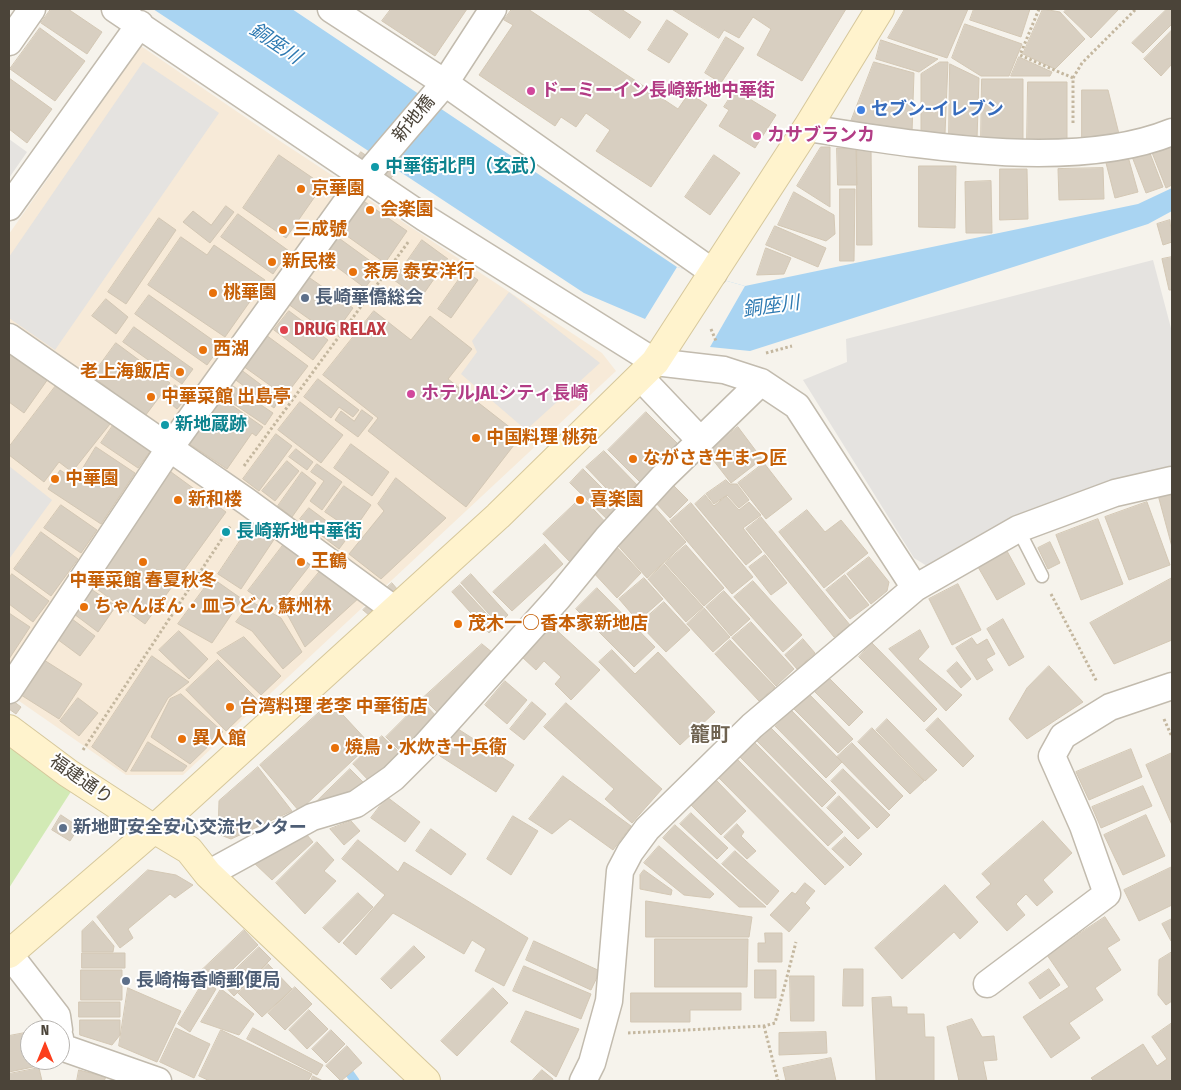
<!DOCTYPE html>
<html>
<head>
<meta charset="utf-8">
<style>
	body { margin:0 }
	#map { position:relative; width:1181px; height:1090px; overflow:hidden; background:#f6f3ec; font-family:"Fira Sans Condensed",sans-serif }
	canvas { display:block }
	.frame { position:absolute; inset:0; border:10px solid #4b4439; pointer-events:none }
	.north { position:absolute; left:20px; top:1020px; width:50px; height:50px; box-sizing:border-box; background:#fff; border:1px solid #b7b4b0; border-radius:50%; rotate:0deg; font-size:14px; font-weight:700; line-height:20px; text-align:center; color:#4b4439 }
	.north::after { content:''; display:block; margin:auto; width:18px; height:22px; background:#fc3f1d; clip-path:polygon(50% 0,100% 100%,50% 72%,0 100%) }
</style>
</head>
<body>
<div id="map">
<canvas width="1181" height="1090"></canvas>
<div class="frame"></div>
<div class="north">N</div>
</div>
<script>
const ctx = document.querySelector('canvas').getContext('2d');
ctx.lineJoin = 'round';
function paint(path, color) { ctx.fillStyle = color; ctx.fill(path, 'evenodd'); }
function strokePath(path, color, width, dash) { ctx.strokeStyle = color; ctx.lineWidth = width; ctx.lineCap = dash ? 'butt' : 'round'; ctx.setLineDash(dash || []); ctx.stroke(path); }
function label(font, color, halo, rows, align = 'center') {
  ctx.font = font + ' "Fira Sans Condensed","Noto Sans JP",sans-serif'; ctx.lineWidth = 4; ctx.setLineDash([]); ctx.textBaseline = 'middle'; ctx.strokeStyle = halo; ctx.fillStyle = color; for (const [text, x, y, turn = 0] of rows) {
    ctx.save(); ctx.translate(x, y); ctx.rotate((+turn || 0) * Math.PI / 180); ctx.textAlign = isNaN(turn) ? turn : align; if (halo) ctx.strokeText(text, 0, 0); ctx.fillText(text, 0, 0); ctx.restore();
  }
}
paint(new Path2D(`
	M141,46L283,143L602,353L616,371L183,775H126L9,694V234Z`), '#f7ead8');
paint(new Path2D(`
	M9,746L72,790L9,888Z`), '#d2eab5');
paint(new Path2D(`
	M143,62L219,113L55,350L9,318V257Z
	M9,139L27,152L9,178Z
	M1153,260L1172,332V466L1110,480L1029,512L927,566L914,558L803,380L847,362L846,339Z
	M509,292L600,363L526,430L461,374L477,352L472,341Z
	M9,466L52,500L9,559Z`), '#e5e3e0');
paint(new Path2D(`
	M153,9H292L677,267L745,286L1138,204L1172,188V211L1148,224L750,351L710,347V331L645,319L584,293Z`), '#a9d4f2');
paint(new Path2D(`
	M677,267L745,286L710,347L708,346V333L655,323L645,319Z`), '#f6f3ec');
strokePath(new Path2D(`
	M350,1074L355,1081`), '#a9d4f2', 9);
const building = new Path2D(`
	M51,9H68L102,32L87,54L41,23Z
	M391,9H467L435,56L382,21Z
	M512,9H528L678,109L689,93L707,105L651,187L596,151L610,130L586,113L576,127L561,117L555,126L479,75L513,25L504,20Z
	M588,9H621L641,22L630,38Z
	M672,9H846L802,81L757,55L771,29L753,17L739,38L724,30L719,38Z
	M905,9H968L947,58L888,38Z
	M974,9H1030L1021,37L970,20Z
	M1043,9L1060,12L1085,39L1055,69L1023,54Z
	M1067,9H1119L1091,38L1064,12Z
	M1167,9H1172V24L1143,53L1132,43Z
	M667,20L688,34L669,63L648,50Z
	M965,24L1022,44L1009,76H981L952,58Z
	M40,28L85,61L55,101L10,69Z
	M1172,30V64L1161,76L1144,59Z
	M726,37L744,48L721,83L705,73Z
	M881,40L938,59L919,72L876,59Z
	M1019,57L1052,72L1050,76H1011Z
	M874,62L914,73L912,133L850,124Z
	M940,62H948L945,134H921V74Z
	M950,64L979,78L977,139L949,138Z
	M9,78L52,109L27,143L9,129Z
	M982,79H1023V142H981Z
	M1028,82H1067V143H1027Z
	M735,90L776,115L755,148L719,126L729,110L724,107Z
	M1082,90H1108L1120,138H1082Z
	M1172,142V185L1166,188L1151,150Z
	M821,147H830V207L797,186Z
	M857,147H871L872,245H857Z
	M837,148H856L857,185H838Z
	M1148,148L1163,187L1146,193L1131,154Z
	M361,152L394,174L388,182L356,160Z
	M1127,153L1138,192L1115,198L1105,159Z
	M279,155L323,185L286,238L243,208Z
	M714,155L740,173L710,215L685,197Z
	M919,166H956L955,228L919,227Z
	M1103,168L1104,199L1059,200L1058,169Z
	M1000,169H1027L1028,219L1000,220Z
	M991,181L992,233H966L965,182Z
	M840,189H855L854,261H840Z
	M794,192L834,215L835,234L826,241L778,225Z
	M362,200L407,231L385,263L340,231Z
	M226,206L234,212L210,243L183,222L193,211L211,225Z
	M238,214L289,251L273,274L221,237Z
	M159,218L176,230L126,304L108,292Z
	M1170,220L1172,242L1163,245L1157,224Z
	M775,226L826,248L818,267L766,245Z
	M336,236L380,268L365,288L322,256Z
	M181,237L207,255L214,245L265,280L225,337L148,285Z
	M422,240L448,259L420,299L394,280Z
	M766,248L791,258L784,274L757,275Z
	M1172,257V290H1169L1162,259Z
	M465,271L478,280L451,318L438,309Z
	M307,276L353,308L333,336L288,304Z
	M149,295L221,346L207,365L135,314Z
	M106,299L128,317L116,334L92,316Z
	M289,311L328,340L313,360L274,330Z
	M374,311L411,340L430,316L472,349L448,379L521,436L466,507L368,431L378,418L323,375Z
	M134,327L193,369L182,384L123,342Z
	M266,335L308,366L285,396L243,366Z
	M116,343L170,383L145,416L92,376Z
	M9,353L48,379L24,413L9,402Z
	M240,369L280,399L274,408L233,378Z
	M318,379L359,410L353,417L339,407L331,418L304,397Z
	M227,382L273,413L265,425L219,394Z
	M58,383L110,424L72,472L59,462L44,482L9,455V447Z
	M175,385L188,396L177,409L164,398Z
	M220,397L263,427L256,436L252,433L227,469L188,443Z
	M300,402L343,435L321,463L278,430Z
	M362,410L373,418L358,437L335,420L341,411L354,421Z
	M646,412L681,447L643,485L608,450Z
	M114,424L151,450L138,468L101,443Z
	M738,427L762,459L731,483L706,451Z
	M276,434L292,446L259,491L243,479Z
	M351,444L389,472L372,496L334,468Z
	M96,447L135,473L101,524L48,489L60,470L75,480Z
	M296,449L313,462L307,470L289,457Z
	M604,451L642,490L624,507L586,467Z
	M287,461L299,471L275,501L262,491Z
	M764,463L792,499L766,519L738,483Z
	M317,464L342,482L322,510L310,501L324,481L311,472Z
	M583,469L624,510L611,523L570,483Z
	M171,472L226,512L145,624L90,584Z
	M302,472L316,483L292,517L278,506Z
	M396,478L446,518L381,579L349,554L384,511L378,504Z
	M726,480L730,484H737L749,500L739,508L727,495L714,504L706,494Z
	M670,482L688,500L670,518L653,500Z
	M344,486L371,505L353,531L325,512Z
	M1172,492V547L1158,495Z
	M705,495L714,506L726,496L739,510L749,502L761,515L743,528L762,552L746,565L695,504Z
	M582,497L609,526L571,563L543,534Z
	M1147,502L1170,565L1129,580L1105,517Z
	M651,503L686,542L647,578L614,541Z
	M691,503L753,577L732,594L670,521Z
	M61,505L97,530L81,553L44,528Z
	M309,508L348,537L339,549L300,519Z
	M807,510L825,532L841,520L868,553L824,588L779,532Z
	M761,517L850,625L834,637L746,529Z
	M1098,519L1123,584L1081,600L1056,535Z
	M252,523L275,538L241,589L218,574Z
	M41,532L78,559L51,596L14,569Z
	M1050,542L1060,563L1048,569L1038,548Z
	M284,544L311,564L275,610L248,591Z
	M545,544L563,564L512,611L493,592Z
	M614,544L641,573L617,598L591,570Z
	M686,545L724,588L704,606L665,563Z
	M1007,551L1025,584L997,600L978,567Z
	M765,555L787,583L771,595L749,567Z
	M869,557L889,582L887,591L871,604L847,574Z
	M664,564L703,607L686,622L648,579Z
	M321,570L360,597L305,647L286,612Z
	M12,574L49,601L33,622L9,604V579Z
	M471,574L508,615L498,624L461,583Z
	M845,575L869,605L850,619L826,590Z
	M212,578L242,599L212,643L178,624Z
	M644,578L663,599L638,621L619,599Z
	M1172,578V640L1114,664L1090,623Z
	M753,581L802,635L783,652L734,597Z
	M392,583L398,590L370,616L363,610Z
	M958,584L981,630L952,645L929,599Z
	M460,585L497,625L489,633L452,592Z
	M88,587L116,606L98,632L70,611Z
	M597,588L655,647L634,667L576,609Z
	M724,591L750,619L731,636L706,607Z
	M252,602L281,618L302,652L283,669L252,631L236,622Z
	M664,602L690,630L666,652L639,624Z
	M704,608L730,637L713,652L687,624Z
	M9,613L30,627L9,659Z
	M68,616L95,636L80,656L53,636Z
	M1003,619L1024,657L1009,666L987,629Z
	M751,622L794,669L776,686L732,638Z
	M551,625L600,670L571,700L555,684L561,677L544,661L536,670L522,657Z
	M920,630L929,647L918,659L962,695L946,711L889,649Z
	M179,631L208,659L189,679L159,650Z
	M244,637L281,676L261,695L217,653Z
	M972,638L977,645L987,639L995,654L986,659L993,670L977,680L956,648Z
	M803,639L815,653L797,669L785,655Z
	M730,640L775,687L759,701L715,654Z
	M872,643L937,709L924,722L859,657Z
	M482,644L493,653L439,714L423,698Z
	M612,650L635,674L658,652L715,712L680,745L599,662Z
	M152,656L189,682L168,698L126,772L92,747Z
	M44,660L82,684L59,719L21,695Z
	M218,660L258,700L226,731L186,690Z
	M957,662L971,679L961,688L947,671Z
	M1049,666L1083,702L1027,739L1009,719L1027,688Z
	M828,677L863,712L849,726L814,691Z
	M505,681L527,700L507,724L485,705Z
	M181,694L223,732L190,764L151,737L170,699Z
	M809,694L853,739L838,753L794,709Z
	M9,698L21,707L16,714L9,709Z
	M78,698L98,713L79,736L60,721Z
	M422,701L437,717L401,752L386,737Z
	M331,702L370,744L299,811L260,765Z
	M532,702L546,714L524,740L510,729Z
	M566,703L662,789L632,823L605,799L614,789L544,727Z
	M791,710L842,762L826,778L775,726Z
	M938,718L974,756L963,767L926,730Z
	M887,719L937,770L925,781L876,730Z
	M771,728L836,793L822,807L757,741Z
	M872,728L924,781L910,794L858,742Z
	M458,729L514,765L496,792L440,756Z
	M382,736L400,753L370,782L353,764Z
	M148,742L187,766L183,771H131Z
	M755,743L843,832L828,846L740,757Z
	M852,743L903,796L889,810L837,757Z
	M1131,749L1142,777L1089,800L1076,772Z
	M1172,753V825L1146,765Z
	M737,759L844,867L825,885L718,777Z
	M258,767L292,811L231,839L218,834L219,801Z
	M350,769L365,784L346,796L315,803Z
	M843,769L890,815L877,828L831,781Z
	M563,776L631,826L613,850L570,819L552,834L529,819Z
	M716,780L746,811L721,835L691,805Z
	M1143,786L1152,806L1101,828L1092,807Z
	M839,796L870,828L858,839L827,808Z
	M387,797L420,822L405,842L371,818Z
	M691,813L728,848L717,859L680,824Z
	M61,815L79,827L70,841L52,830Z
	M1146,815L1165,856L1123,875L1104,835Z
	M513,816L538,831L511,875L487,859Z
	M351,821L360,831L344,845L330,829Z
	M1043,821L1072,853L1043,880L1053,892L1037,906L1026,894L1016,904L1025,915L1007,931L976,897L991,884L982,874Z
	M737,824L744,832L741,836L756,851L747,859L724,837Z
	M675,825L766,907H739L663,838Z
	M431,829L466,854L451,875L416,851Z
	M307,835L313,842L272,880L252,861Z
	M845,837L862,854L850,866L832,849Z
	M358,840L398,872L404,862L528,938L504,986L475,971L486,949L472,940L464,954L393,913L356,955L343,943L385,895L342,859Z
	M317,842L334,860L324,871L336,881L305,914L276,883Z
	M659,846L714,894L710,898L684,895L644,863Z
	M735,851L779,891L767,905L722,864Z
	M1172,867V905L1139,921L1124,890Z
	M148,870L176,875L193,885L175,898L170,894L128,929L133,938L120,948L97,917Z
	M644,870L672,890L671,895L640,889V875Z
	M805,883L815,891L805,903L810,908L789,932L770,915L792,892L795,894Z
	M945,885L978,922L960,939L954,932L902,979L875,948Z
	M358,893L373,907L339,943L323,928Z
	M646,901L752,917L749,937H646Z
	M1105,917L1120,940L1107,948L1121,970L1095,988L1103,1000L1069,1023L1080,1038L1051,1058L1023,1017L1069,987L1047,955Z
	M1172,919V940L1171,941L1162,924Z
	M93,921L114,946L113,952H82V931Z
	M244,930L258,945L215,986L201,971Z
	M765,933H782V962H758V943H765Z
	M655,939H748L747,987H655Z
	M534,941L600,971L591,990L526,960Z
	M414,946L425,957L391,989L381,979Z
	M259,947L271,959L234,996L222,983Z
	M1172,952V1001L1166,1005L1158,995L1159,960Z
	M82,953H125V968H82Z
	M268,964L292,989L262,1017L238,993Z
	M524,966L591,994L581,1019L513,991Z
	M844,969H863V1006H843Z
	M1049,969L1060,985L1040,999L1029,983Z
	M81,970H122V1000H81Z
	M755,970H776V998H755Z
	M790,976H814V1021H791Z
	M204,981L216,989L190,1032L178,1024Z
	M295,987L312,1004L285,1030L268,1013Z
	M128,988L181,1011L157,1062L119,1046Z
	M493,988L508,1003L457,1056L441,1041Z
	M221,989L254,1014L239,1035L201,1022Z
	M631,993H741V1010H690V1022H631Z
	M891,997L892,1007H907V1014H924L925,1037H934V1081H876L872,998Z
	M79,1002H120V1017H79Z
	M309,1010L328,1029L307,1049L289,1030Z
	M526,1011L579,1029L556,1077L511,1042Z
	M972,1019L982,1037L994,1036L997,1060L983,1061L987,1081H959L947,1027Z
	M80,1020H120V1035L112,1045L80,1035Z
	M1172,1023V1081H1094L1091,1078L1143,1044L1157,1066L1167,1059L1152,1037Z
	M176,1028L210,1044L194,1078L160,1062Z
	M253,1028L323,1065L317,1075L247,1039Z
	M221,1030L312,1074L308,1081H210L199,1076Z
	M331,1030L345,1044L326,1063L312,1049Z
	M30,1032V1060H37L38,1066L9,1072V1036Z
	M826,1032L827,1053L779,1055V1033Z
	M347,1046L362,1063L341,1081L326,1066Z
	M831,1058L836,1081H786L783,1068Z
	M39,1068L42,1081H9V1074Z
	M79,1070L106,1077L104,1081H77Z
	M542,1070L553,1079L552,1081H532Z
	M313,1076L323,1081H311Z`);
paint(building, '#d8cfc1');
strokePath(building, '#d3c7b4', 1);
const lane = new Path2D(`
	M1018,529L1042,576`);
const street = new Path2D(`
	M115,9L425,218L655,362L724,370L761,382L797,406L915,588
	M331,9L445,83L714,273
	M9,42L32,9
	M807,128C913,144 1071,173 1172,132
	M9,207L140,24
	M9,337L246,501L395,610
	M640,377L699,439
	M9,690L169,449L364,178L445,83L493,9
	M208,874L312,817L356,804L393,778L426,745L558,598L608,537L663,477L761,382
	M9,954L57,1016L59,1030
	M987,984L1107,894L1083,826L1052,756L1063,736L1110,707L1172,686
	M60,1038L61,1047L158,1081
	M583,1081L592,1063L609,1001L620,871L630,852L647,829L752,726L915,588L1018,529L1115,493L1172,480`);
const secondary = new Path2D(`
	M9,729L68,773L154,829L189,850L208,874L426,1081
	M9,954L154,829L498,516L655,362L807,128L880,9`);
strokePath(lane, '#c2bbae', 15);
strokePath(street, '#c2bbae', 29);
strokePath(secondary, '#d6c79b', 30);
strokePath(new Path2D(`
	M1039,9L1020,55L1073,78
	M1073,123V78L1082,63L1136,9
	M711,329L716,341
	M766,353L792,346
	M244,466L409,241
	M1051,594L1097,682
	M1164,719L1172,737
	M83,750L231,525
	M764,1026L778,1081
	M628,1033L764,1026L775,1023L796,942`), '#c4b79f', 3, [2.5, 2.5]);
strokePath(lane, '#fff', 12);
strokePath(street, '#fff', 26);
strokePath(secondary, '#fff3cd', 28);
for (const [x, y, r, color] of [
	[531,91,5,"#d1479c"],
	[861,110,5,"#3f7fe0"],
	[757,136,5,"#d1479c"],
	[375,167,5,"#0f9aa8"],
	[301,189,5,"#e8710a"],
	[370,210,5,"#e8710a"],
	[283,230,5,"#e8710a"],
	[272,262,5,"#e8710a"],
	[353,272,5,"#e8710a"],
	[213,293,5,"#e8710a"],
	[305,298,5,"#5c6f8a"],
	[284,330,5,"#e0444e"],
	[203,350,5,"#e8710a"],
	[180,372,5,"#e8710a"],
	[411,394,5,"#d1479c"],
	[151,397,5,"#e8710a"],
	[165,425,5,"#0f9aa8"],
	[476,438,5,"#e8710a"],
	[633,459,5,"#e8710a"],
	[55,479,5,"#e8710a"],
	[178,500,5,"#e8710a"],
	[580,500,5,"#e8710a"],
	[226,532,5,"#0f9aa8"],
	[143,562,5,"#e8710a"],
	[301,562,5,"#e8710a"],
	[84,607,5,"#e8710a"],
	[458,624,5,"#e8710a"],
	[230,707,5,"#e8710a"],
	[182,739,5,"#e8710a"],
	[335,748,5,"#e8710a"],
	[63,828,5,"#5c6f8a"],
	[126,981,5,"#5c6f8a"]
]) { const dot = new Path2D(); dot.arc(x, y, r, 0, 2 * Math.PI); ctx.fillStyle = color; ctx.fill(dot); strokePath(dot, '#fff', 2); }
label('bold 18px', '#b23c85', '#fff', [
	["ドーミーイン長崎新地中華街",541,91],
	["カサブランカ",767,136],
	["ホテルJALシティ長崎",421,394]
], 'left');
label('bold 18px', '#366cbe', '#fff', [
	["セブン-イレブン",871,110]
], 'left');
label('18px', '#4b4439', '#fff', [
	["新地橋",414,119,-50],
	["福建通り",81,780,35]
]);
label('bold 18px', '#0d838f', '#fff', [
	["中華街北門（玄武）",385,167],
	["新地蔵跡",175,425],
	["長崎新地中華街",236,532]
], 'left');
label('bold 18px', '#c56008', '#fff', [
	["京華園",311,189],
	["会楽園",380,210],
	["三成號",293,230],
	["新民楼",282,262],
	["茶房 泰安洋行",363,272],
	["桃華園",223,293],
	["西湖",213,350],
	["老上海飯店",170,372,"right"],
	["中華菜館 出島亭",161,397],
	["中国料理 桃苑",486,438],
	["ながさき牛まつ匠",643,459],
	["中華園",65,479],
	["新和楼",188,500],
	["喜楽園",590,500],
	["王鶴",311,562],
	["中華菜館 春夏秋冬",143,581,"center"],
	["ちゃんぽん・皿うどん 蘇州林",94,607],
	["茂木一○香本家新地店",468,624],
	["台湾料理 老李 中華街店",240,707],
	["異人館",192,739],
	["焼鳥・水炊き十兵衛",345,748]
], 'left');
label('bold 18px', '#4e5e75', '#fff', [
	["長崎華僑総会",315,298],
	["新地町安全安心交流センター",73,828],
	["長崎梅香崎郵便局",136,981]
], 'left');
label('bold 18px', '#be3a42', '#fff', [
	["DRUG RELAX",294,330]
], 'left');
label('italic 19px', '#2e7ab2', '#fff', [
	["銅座川",275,44,34],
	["銅座川",771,307,-8]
]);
label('bold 20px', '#6e6250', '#fff', [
	["籠町",710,735]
]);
</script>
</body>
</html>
